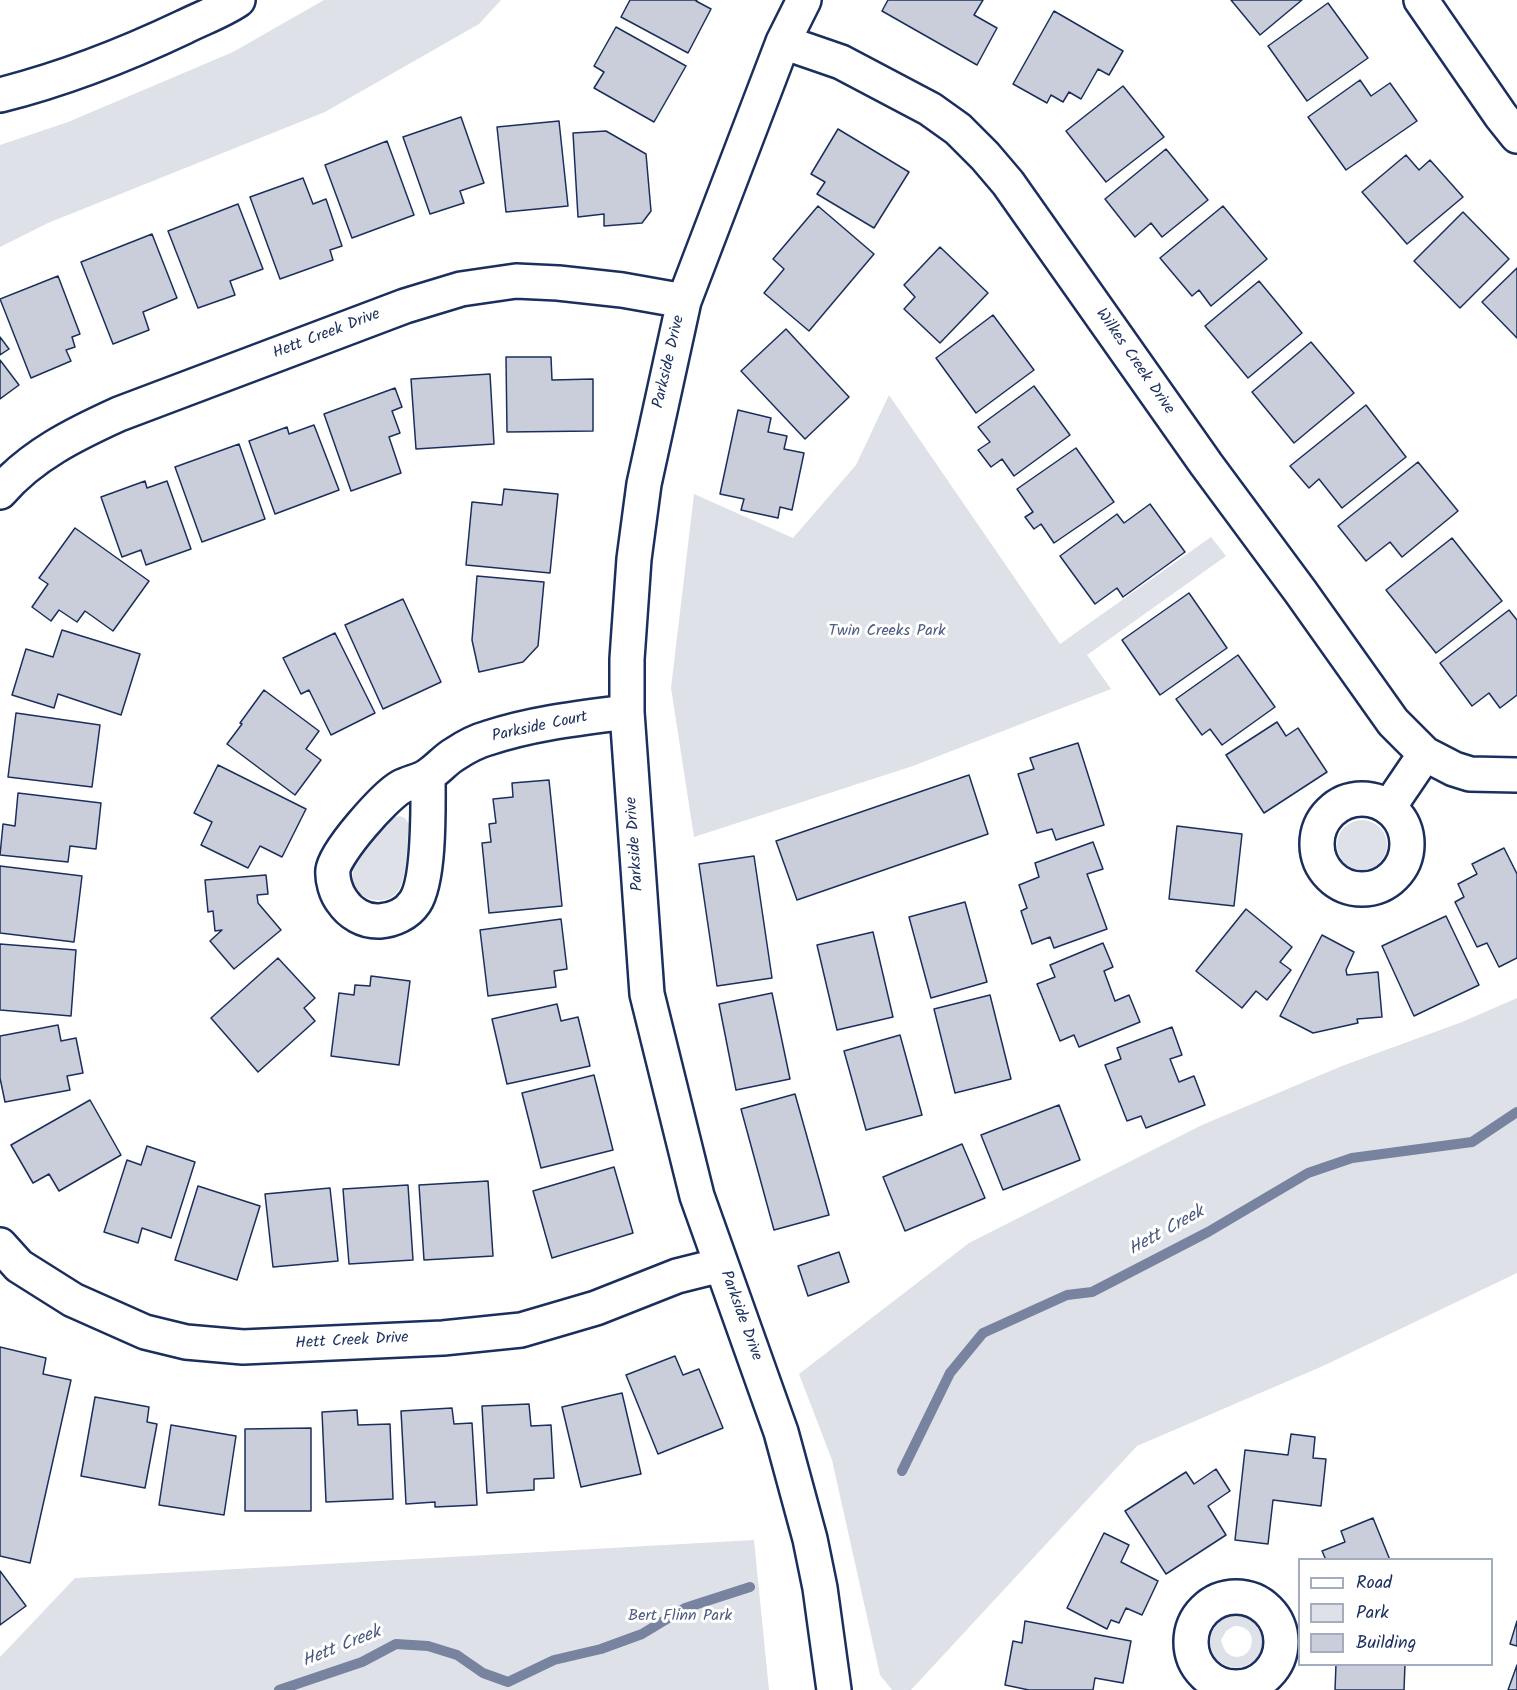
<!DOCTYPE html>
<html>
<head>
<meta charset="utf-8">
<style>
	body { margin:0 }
	#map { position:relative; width:1517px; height:1690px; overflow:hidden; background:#fff; font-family:Kalam,sans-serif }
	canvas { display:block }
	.legend { position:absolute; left:1298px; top:1558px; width:195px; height:108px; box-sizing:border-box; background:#fff; border:2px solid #a4acbf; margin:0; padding:8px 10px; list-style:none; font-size:18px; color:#1b2f5e }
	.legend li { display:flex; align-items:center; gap:12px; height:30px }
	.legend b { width:30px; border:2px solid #a4acbf }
</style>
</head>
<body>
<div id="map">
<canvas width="1517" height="1690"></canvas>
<ul class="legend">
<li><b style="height:8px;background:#fff"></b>Road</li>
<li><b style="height:16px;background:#dee1e7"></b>Park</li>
<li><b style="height:16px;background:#caceda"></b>Building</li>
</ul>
</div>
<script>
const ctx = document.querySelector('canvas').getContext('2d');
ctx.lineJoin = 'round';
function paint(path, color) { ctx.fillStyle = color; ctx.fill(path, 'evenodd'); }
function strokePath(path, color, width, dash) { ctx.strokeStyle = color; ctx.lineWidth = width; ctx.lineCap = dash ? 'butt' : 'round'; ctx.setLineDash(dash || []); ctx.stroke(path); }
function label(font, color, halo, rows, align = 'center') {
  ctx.font = font + ' Kalam,sans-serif'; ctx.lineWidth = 6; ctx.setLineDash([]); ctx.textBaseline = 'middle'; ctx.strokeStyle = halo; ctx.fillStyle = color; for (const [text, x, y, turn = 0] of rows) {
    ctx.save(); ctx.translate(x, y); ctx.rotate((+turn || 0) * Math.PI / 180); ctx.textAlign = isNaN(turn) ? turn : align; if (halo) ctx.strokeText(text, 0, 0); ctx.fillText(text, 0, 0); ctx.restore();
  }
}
paint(new Path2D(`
	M324,0H501L479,24L325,112L48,223L0,247V145L68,122L233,52Z
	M889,395L1060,644L1211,537L1226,556L1087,655L1111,689L913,766L694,837L671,688L694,494L793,538L856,465Z
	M400,816L405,818L409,824C407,841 407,875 400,888C387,912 347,898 353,872C357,858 381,832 391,819L395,817Z
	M1337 845a25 25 0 1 1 50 0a25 25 0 1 1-50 0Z
	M1517,998V1273L1323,1366L1137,1446L911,1690H892L880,1675L832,1460L799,1374L969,1243L1202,1125L1342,1066L1462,1022Z
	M754,1540L769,1690H0V1657L75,1578Z
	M1235,1615C1268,1617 1273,1662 1240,1667C1206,1671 1198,1622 1235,1615ZM1234,1626C1262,1625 1254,1663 1232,1656C1225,1653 1223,1647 1221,1640L1226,1631Z`), '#dee1e7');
strokePath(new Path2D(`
	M902,1471L950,1373L983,1333L1067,1295L1092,1292L1208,1232L1308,1173L1352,1158L1472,1142L1517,1112
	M279,1690L362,1662L396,1644L428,1646L457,1655L483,1673L508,1682L554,1660L601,1649L642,1634L685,1608L750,1587`), '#77839f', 10);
const building = new Path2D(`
	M630,0H697L696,1L711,9L688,53L621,17Z
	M888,0H983L974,15L997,28L977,65L882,11Z
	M1231,0H1302L1260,35Z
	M1328,3L1368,58L1307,101L1268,46Z
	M1054,11L1123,51L1109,75L1098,69L1081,99L1069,92L1063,102L1051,95L1047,103L1013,84Z
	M616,27L686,66L654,122L594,88L604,72L594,66Z
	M1360,80L1371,96L1390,83L1417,121L1346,170L1308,117Z
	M1123,86L1164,137L1106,182L1066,131Z
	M461,117L484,183L460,191L464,203L430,214L403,137Z
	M559,121L568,206L506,212L497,127Z
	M838,129L909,172L874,228L817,194L825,182L811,174Z
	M606,131L646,154L651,211L642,223L604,226V214L578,217L573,133Z
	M387,141L414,215L352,238L325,165Z
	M1166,149L1208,200L1162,237L1151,223L1135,237L1105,199Z
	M1406,155L1419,170L1430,160L1463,197L1407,244L1362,192Z
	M303,178L313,204L326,199L342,246L330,250L333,260L280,279L250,197Z
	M238,204L263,269L230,281L235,295L198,308L168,231Z
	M818,206L874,254L809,331L764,293L784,269L773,259Z
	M1223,206L1267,259L1211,306L1199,290L1192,296L1160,258Z
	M1463,212L1509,259L1460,308L1414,261Z
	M152,234L177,298L143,312L149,330L113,344L81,262Z
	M940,247L988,293L940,343L904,309L915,297L904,285Z
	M1517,268V338L1482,302Z
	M58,276L80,334L72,337L75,347L66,350L71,361L31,378L0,299Z
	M1259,281L1302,333L1248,378L1205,326Z
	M993,315L1034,370L976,413L936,358Z
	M786,329L849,397L805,439L741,371Z
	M0,337L9,349L0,355Z
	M1311,342L1354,393L1294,443L1252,392Z
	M506,357H551L552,380L593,379V431L507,432Z
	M0,360L19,385L0,399Z
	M490,374L494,444L416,449L411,379Z
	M1034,386L1070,435L1014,476L1002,459L991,467L978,450L990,442L978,427Z
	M395,388L402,407L392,411L400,433L389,437L401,473L351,491L324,414Z
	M1366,405L1406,457L1342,508L1319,479L1309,488L1290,466Z
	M738,410L771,418L768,432L787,436L784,449L804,453L792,510L780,507L778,518L741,510L744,499L720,494Z
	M314,425L339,490L275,514L249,441L287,427L289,434Z
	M239,444L265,519L202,542L175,467Z
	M1076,448L1114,502L1054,543L1041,524L1034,529L1025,517L1033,512L1017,489Z
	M1418,462L1458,511L1402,557L1390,542L1366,561L1338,526Z
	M145,481L147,488L167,481L191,549L146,565L141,550L122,557L101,497Z
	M504,489L558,494L550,573L466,565L472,502L502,505Z
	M1150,504L1185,552L1123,597L1117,588L1095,604L1060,556L1117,514L1124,523Z
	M75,528L149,581L113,631L85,611L77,622L59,610L51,621L32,607L48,584L39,578Z
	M1452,538L1502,601L1436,653L1386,590Z
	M477,576L544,582L538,646L523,662L479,672L472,640Z
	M1189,593L1227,648L1160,695L1122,640Z
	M403,599L441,682L383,709L345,625Z
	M1509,610L1517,620V695L1500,708L1489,693L1472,706L1440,663Z
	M62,630L140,654L121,715L58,694L54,708L12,695L26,649L53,657Z
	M335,633L375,713L331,735L309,690L301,694L283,658Z
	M1238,655L1275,707L1222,745L1210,729L1202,735L1176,699Z
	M264,690L319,731L306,749L321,760L295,795L227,744L242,724L240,723Z
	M16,713L100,725L92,787L8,777Z
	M1277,722L1286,736L1298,728L1327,772L1264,813L1226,755Z
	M1078,743L1104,825L1056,840L1052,829L1037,833L1018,774L1034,769L1030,758Z
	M218,765L306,809L282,857L260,846L248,868L201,845L212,822L194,813Z
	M969,775L988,834L797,900L776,841Z
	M549,780L562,906L489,913L482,843L491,842L489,824L496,823L493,799L513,797L512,783Z
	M18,793L101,803L96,849L70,846L68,862L0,855L3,824L15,826Z
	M1177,826L1242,834L1234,906L1169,899Z
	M1093,842L1103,869L1087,874L1107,929L1054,948L1050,937L1032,944L1021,911L1027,908L1019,885L1039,877L1035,863Z
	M1504,848L1517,874V958L1499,967L1487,943L1477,947L1455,902L1464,897L1458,884L1477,874L1472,864Z
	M754,856L772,978L717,986L699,864Z
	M0,866L82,876L74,942L0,933Z
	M266,875L268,894L257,895L258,903L281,930L234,969L210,941L222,930L215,931L213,911L208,912L205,880Z
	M965,902L987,982L931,998L909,917Z
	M1246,909L1292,947L1280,962L1291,970L1267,1000L1256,991L1242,1008L1196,971Z
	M1446,916L1479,985L1414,1016L1382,946Z
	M561,919L567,969L554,971L556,987L488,996L480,930Z
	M873,932L893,1017L837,1030L817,945Z
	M1322,935L1354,952L1346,970L1347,975L1378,972L1382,1017L1357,1019L1358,1023L1313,1033L1280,1016Z
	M1103,943L1113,967L1104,971L1115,1001L1129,995L1140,1022L1079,1047L1074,1035L1060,1041L1037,984L1055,977L1050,965Z
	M0,944L76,950L71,1016L0,1010Z
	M278,958L315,998L304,1008L315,1021L258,1072L211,1018Z
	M371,976L410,981L399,1065L331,1056L339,993L354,995L355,985L370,986Z
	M772,993L790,1079L736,1090L719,1004Z
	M990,995L1011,1079L955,1093L934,1009Z
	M557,1004L561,1021L578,1017L590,1066L507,1084L492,1019Z
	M58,1025L61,1041L76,1038L83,1073L67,1076L70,1090L5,1102L0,1078V1036Z
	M1172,1027L1182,1055L1170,1059L1179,1082L1194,1076L1205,1105L1146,1128L1141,1116L1127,1121L1105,1065L1121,1059L1117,1048Z
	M900,1035L922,1115L866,1130L844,1051Z
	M594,1075L613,1150L541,1168L522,1093Z
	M795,1094L829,1215L774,1230L741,1109Z
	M90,1100L121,1155L59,1191L49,1174L33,1183L11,1145Z
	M1059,1105L1080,1160L1003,1190L981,1135Z
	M962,1144L985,1198L905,1231L883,1177Z
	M147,1146L195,1162L171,1238L142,1228L138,1243L104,1232L127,1160L141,1165Z
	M614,1167L633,1233L552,1258L533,1191Z
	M488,1181L493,1256L424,1260L419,1185Z
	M408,1185L413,1260L349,1264L343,1189Z
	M198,1186L260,1206L237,1280L175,1260Z
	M330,1188L338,1261L273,1267L265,1194Z
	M839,1252L849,1282L808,1296L798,1266Z
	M0,1347L46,1358L43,1374L71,1380L30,1563L0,1556Z
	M675,1356L683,1375L699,1369L723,1428L658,1454L626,1375Z
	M622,1393L641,1474L581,1487L562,1407Z
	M95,1397L149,1407L147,1422L157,1424L145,1488L81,1476Z
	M529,1404L531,1426L551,1425L554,1478L534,1479V1490L487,1493L482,1406Z
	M452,1408L454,1424L472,1423L477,1505L435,1507V1502L406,1504L401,1411Z
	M357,1410L358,1425L390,1424L393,1499L326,1502L322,1412Z
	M171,1425L236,1436L224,1515L159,1505Z
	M311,1428V1511H245V1429Z
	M1291,1434L1315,1437L1313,1458L1326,1459L1321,1506L1273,1500L1268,1544L1235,1540L1245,1450L1288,1455Z
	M1216,1469L1230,1491L1208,1506L1226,1535L1166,1574L1125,1511L1186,1472L1194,1484Z
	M1373,1518L1390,1560H1326L1322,1551L1345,1542L1341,1531Z
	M1104,1533L1129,1545L1121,1562L1158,1581L1142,1615L1126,1608L1119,1623L1111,1620L1107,1629L1067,1608Z
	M0,1571L26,1606L0,1625Z
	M1025,1621L1131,1641L1123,1683L1095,1678L1093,1690H1029L1005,1685L1013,1641L1022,1643Z
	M1517,1621V1646L1510,1644Z
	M1336,1664H1405L1404,1690H1335Z
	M1517,1665V1690H1508Z`);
paint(building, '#caceda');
strokePath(building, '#1b2f5e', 1.5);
const minor = new Path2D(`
	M804,0L783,42L684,301L644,484L634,559L627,659V712L647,994L697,1196L781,1432L810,1539L820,1588L834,1690
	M1421,0L1501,116L1517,136
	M783,42L841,62L930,109L958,129L985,156L1008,183L1206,464L1300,591L1393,722L1425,754L1454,769L1470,774L1517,775
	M0,492C32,455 75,434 119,414L405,306L461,289L516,281L558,283L622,290L684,301
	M428,776C428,805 430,879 415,902C407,914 393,920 380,921C364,922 350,913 342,901C336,893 332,880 333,870C335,852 385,796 401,787C410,782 422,781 430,774C439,768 446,759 455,754C464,748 477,741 488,738C533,723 580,718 627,712
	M1317 844a45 45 0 1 1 90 0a45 45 0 1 1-90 0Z
	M1389,807L1425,754
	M0,1245L19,1266L73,1300L145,1332L186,1342L243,1347L443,1338L521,1330L596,1308L677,1276L721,1265
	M1191 1642a45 45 0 1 1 90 0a45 45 0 1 1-90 0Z`);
const secondary = new Path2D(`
	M0,95C64,79 125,55 184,27C202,18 222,11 238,0`);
strokePath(minor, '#1b2f5e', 38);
strokePath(secondary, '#1b2f5e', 38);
strokePath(minor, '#fff', 33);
strokePath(secondary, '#fff', 33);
label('16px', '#1b2f5e', '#fff', [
	["Hett Creek Drive",327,335,-21],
	["Parkside Drive",670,362,-77],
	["Wilkes Creek Drive",1134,362,55],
	["Parkside Court",540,728,-12],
	["Parkside Drive",636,844,-94],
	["Parkside Drive",740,1316,70],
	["Hett Creek Drive",352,1342,-3]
]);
label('16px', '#4c5c80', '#fff', [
	["Twin Creeks Park",887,632],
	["Bert Flinn Park",680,1617]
]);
label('italic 18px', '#49597e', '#fff', [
	["Hett Creek",1167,1232,-29],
	["Hett Creek",342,1648,-22]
]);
</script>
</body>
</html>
